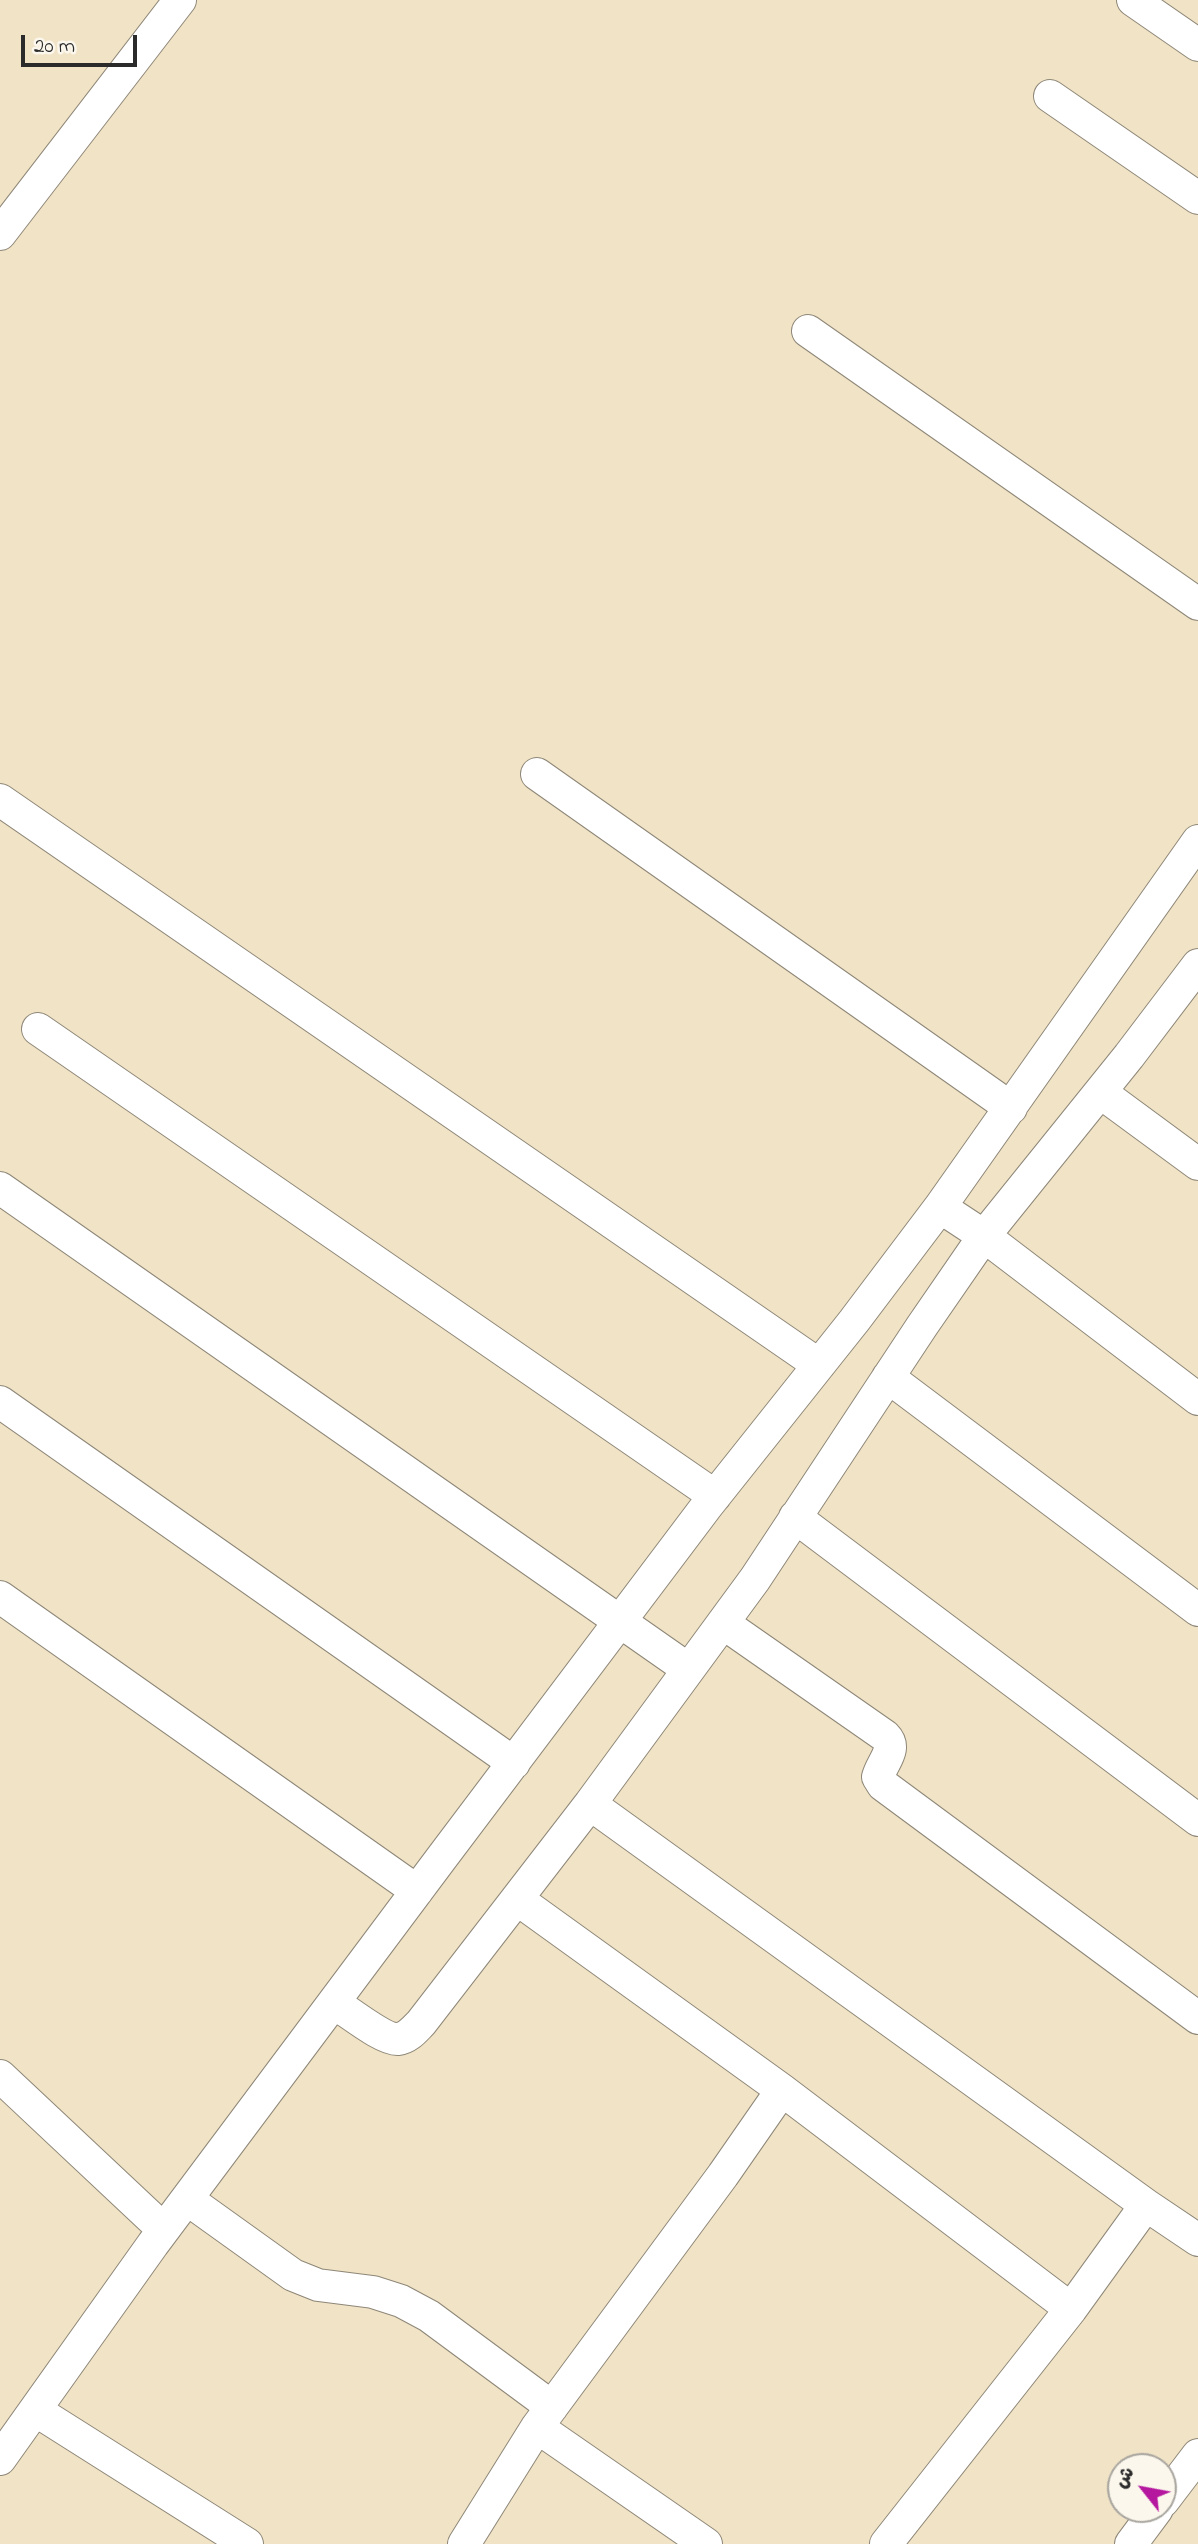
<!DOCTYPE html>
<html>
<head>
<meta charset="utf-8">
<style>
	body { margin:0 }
	#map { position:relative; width:1198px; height:2544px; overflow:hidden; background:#f1e3c6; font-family:"Indie Flower","Playpen Sans Arabic",sans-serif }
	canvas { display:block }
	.north { position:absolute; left:1107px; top:2453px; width:70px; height:70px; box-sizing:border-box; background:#fbf7ec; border:2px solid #a8a59f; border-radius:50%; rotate:301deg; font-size:19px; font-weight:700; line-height:28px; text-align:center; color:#2b2b2b }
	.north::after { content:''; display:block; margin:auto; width:24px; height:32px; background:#b5179e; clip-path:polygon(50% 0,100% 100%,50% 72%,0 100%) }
	.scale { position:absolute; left:21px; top:35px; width:116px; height:32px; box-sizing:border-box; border:4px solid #2b2b2b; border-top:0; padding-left:9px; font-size:21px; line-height:24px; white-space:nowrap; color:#2b2b2b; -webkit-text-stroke:5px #fbf7ec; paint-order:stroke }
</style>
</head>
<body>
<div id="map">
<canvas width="1198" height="2544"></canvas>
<div class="north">ش</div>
<div class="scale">20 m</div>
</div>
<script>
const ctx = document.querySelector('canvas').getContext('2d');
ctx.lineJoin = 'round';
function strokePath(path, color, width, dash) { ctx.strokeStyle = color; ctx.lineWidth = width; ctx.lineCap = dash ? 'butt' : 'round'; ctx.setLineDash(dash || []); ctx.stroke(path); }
const minor = new Path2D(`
	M1133,0L1198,45
	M1050,96L1198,198
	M0,234L180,0
	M808,331L1198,604
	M537,774L1011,1108
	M0,800L819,1365
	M38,1029L715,1496
	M1100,1092L1198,1164
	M0,1188L688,1669
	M940,1207L984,1236L1198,1399
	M888,1377L1198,1610
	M0,1402L514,1763
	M795,1517L1198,1820
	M0,1597L417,1891
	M723,1623L885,1736C898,1749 882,1762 878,1777L883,1785L1198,2018
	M590,1804L1146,2205L1198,2240
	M517,1899L782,2090L1071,2309
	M334,2003C348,2011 383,2040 398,2039C408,2038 415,2029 421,2023L590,1804L755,1579L922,1326L984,1236L1129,1056L1198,965
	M0,2076L163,2229
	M187,2199L293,2275L318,2285L373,2292L401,2301L429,2316L552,2407
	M35,2410L247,2544
	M537,2427L706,2544
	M0,2459L153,2244L440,1860L706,1507L854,1321L940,1207L1198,841
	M1163,2501L1198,2455
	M464,2544L537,2427L723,2175L782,2090
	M886,2544L1071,2309L1146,2205
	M1131,2544L1157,2509`);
strokePath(minor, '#8e8778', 34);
strokePath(minor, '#fff', 32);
</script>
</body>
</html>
